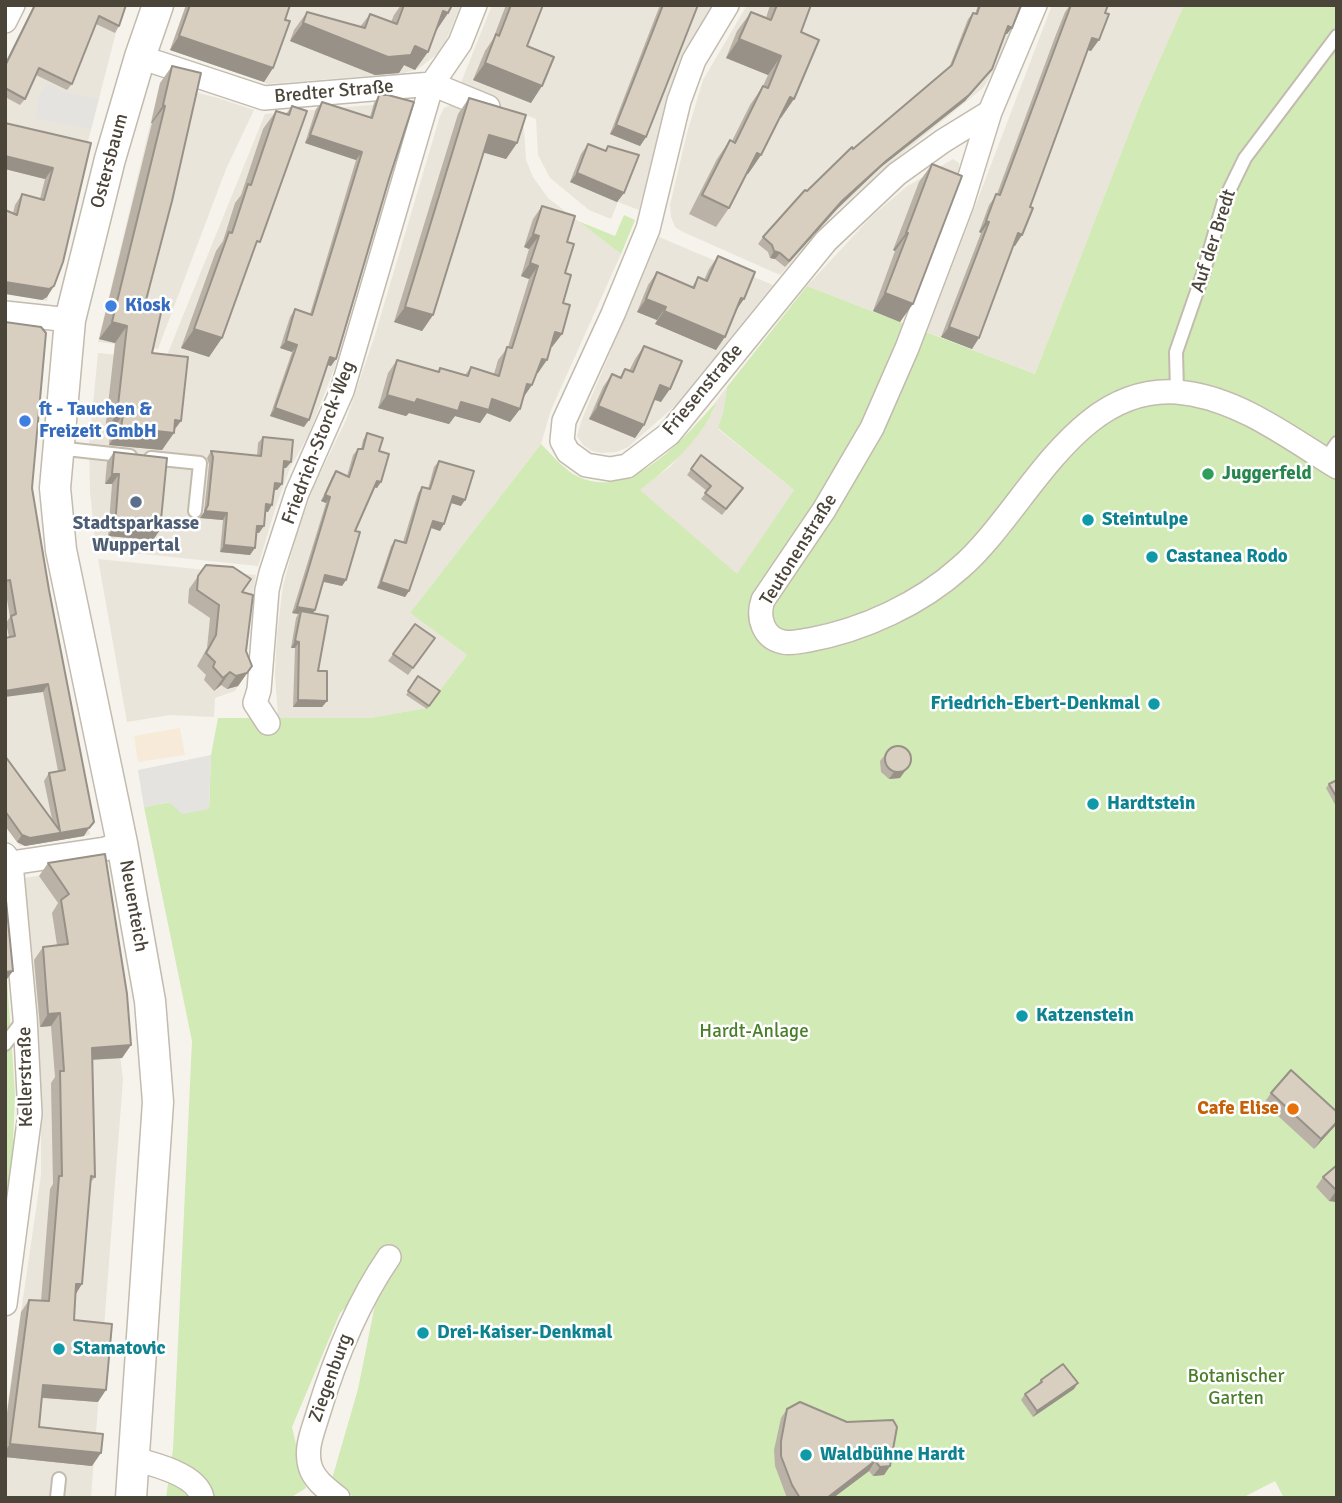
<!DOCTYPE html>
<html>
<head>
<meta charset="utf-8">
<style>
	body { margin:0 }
	#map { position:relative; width:1342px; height:1503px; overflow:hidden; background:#f6f3ec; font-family:Signika,sans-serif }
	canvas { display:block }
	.frame { position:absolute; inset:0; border:7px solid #4b4439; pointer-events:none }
</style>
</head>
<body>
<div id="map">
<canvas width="1342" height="1503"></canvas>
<div class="frame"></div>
</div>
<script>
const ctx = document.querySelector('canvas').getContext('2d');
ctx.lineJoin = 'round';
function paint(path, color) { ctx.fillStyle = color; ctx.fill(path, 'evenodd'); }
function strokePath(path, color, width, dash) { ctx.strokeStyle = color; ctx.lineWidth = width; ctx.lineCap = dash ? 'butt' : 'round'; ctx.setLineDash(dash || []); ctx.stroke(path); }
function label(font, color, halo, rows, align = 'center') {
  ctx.font = font + ' Signika,sans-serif'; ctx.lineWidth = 5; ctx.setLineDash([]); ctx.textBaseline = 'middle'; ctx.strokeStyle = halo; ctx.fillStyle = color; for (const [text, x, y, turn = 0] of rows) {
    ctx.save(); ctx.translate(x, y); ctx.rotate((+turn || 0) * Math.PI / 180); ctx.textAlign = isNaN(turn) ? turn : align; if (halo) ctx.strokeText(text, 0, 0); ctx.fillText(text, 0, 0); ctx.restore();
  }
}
paint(new Path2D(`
	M123,5L47,301L5,294V63Z
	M186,5H461L442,50L418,69L404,73L268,84L170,50Z
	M492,5H713L687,51L668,97L639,210L618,202L611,219L589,210L550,178L538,155L536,119L468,93L460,85Z
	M747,5H1021L1000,60L983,88L888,165L835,213L780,275L683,232L675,227L671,217L670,205L687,133L703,80Z
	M1052,5H1184L1141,102L1035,374L927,332Z
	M160,83L218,98L254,110L226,169L158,349L98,342Z
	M406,102L412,110L333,372L308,436L290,468L276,506L258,566L96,549L90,492L89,445L98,353L165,360L265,114Z
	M455,103L520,124L524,128L526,160L533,177L548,198L621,254L551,410L541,444L410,613L467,655L426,708L370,718H278L275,674L277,634L283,586L297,532L314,486L346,420L375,335L440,116L444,108Z
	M953,159L959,163L960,171L901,322L807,286L871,217L906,187Z
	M659,237L773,285L676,405L628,447L617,452L602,453L592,451L583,445L577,436L582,419Z
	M5,331L27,497L44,598L90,835L20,846L5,826Z
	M727,387L723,413L718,429L794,490L737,575L639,490L671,466L711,415L717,400Z
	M98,559L256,575L249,615L244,677L235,691L215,698L214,717L170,715L127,722Z
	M96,866L123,1079L91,1498H5V1422L41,1175V1084L25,878Z`), '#eae5da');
paint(new Path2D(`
	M180,728L185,755L138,762L134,736Z`), '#f7ead8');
paint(new Path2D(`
	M1184,5H1337V1498H1284L1275,1481L1242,1498H355L332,1479L358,1389L378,1290L372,1282L340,1313L292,1427L306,1488L290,1498H166L173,1449L192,1041L144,807L170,802L209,809L211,755L218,718H370L426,708L467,655L410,613L541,444C551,454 561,466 573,474C629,506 684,438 717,401C703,438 670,467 640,490L737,574L794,490L718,428L723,413L727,387L807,286L1035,374L1141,102Z
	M624,215L635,220L621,254L578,221L615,236Z
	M7,979L15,1094L12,1169L5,1219Z`), '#d2eab5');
paint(new Path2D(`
	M46,83L68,93L99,99L91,129L35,119L38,100Z
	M211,755L209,809L182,814L169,802L144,807L138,770Z`), '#e5e3e0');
const service = new Path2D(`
	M1177,392L1176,352L1203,274L1224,201L1245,158L1337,36
	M57,448L130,456
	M151,458L200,463L195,511
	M1325,460L1337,443
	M5,1044L25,1018
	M57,1498L59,1479`);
const minor = new Path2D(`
	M727,5L694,60L679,101L648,229L613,314L564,421L562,441L568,452L586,465L610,469L627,466L669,434L826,241L897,174L943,141L990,112
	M1035,5L990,112L961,206L907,348L872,428L824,510L763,600C757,617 763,638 783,642C791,644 801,641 809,640C863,630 920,604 961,567C1028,508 1077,378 1185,393C1240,400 1290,438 1337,467
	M5,21L13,5
	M140,57L264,98L432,84L488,107
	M5,313L70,320
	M268,723L255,703L259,690L267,590L271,573L297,493L342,391L432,84L460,43L475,5
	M5,855L11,863L105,849L122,843
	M5,1304L30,1114L25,1017L11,863
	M134,1459C154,1464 198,1475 202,1498
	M338,1498C327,1489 314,1480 310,1466C305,1448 313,1431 318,1414C335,1358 356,1305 389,1257`);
const tertiary = new Path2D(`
	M131,1498L158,1102L150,1001L122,843L61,550L55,488L70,320L110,159L140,57L158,5`);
strokePath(service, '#c2bbae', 16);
strokePath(minor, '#c2bbae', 26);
strokePath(tertiary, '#c2bbae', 33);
strokePath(service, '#fff', 12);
strokePath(minor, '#fff', 23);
strokePath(tertiary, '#fff', 30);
paint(new Path2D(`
	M34,5H126L119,26L115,33L96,24L72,84L67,90L36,75L25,99L20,105L5,97V63Z
	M186,5H290L285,20L273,68L264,82L170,50Z
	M401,5H452L448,13L436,31L415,70L404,65L399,73L375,75L290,41L294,30L307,12L360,27L370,14L391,22L394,15Z
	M506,5H543L527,46L531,103L473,80L485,51L493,39Z
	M660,5H698L646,137L640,146L610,134Z
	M770,5H811L801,32L781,118L780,117L761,155L748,174L746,173L729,208L716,227L689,214L717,159L730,140L732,141L750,105L763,86L768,75L726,58L737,31L751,12L766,18Z
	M978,5H1021L1007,34H1005L992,69L987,75L965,101L881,167L838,208L785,267L775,259L770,258L768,252L758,244L763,237L807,191L949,68L968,19L973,13L975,14Z
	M1070,5H1108L1091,51L1088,50L1015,246L1013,245L972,349L941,337L981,233L979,232L989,205L997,194L1055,37L1065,12Z
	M172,66L146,300L152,353L174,430L162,450L109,445L110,432L105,431L115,343L99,339L152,123H151L160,83Z
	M379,95L389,179L331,366L327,365L304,427L270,416L292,352L280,348L290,317L295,309L310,314L356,160L305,143L316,109L322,102L370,117L374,103Z
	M469,98L517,143L506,159L484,152L433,315L422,331L394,322L458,114Z
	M292,106L253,252L222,338L209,357L181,348L216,251L223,241L235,203L241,195L263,129L276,111L286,114Z
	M91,143L47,297L42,300L13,213L15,205L22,194L40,199L45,179L5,169Z
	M588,144L604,151L608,146L624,193L617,202L570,182L581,154Z
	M932,164L900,322L873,311L895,251L893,250L919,182Z
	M542,206L567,242L562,334L552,347L551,346L538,373H537L523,398L520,409L510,422L487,413L480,423L455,416L449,424L409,413L406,416L378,408L388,373L397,360L438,371L440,368L465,375L471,367L494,374L498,360L508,347L529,279L521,276L529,249L524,247L533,219Z
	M718,256L735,312L716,350L655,324L657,320L637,312L648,285L657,272L692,287L698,277L704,280L709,269Z
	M5,322L32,488L84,836L25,846L17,842L5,826V756L52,819L44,781L49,773L58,771L43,692L9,637L6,623L10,617L5,588Z
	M644,346L661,402L654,400L644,425L635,438L589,419L603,387L612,374L620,377L625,369L629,371L635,359Z
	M367,433L379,451L377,488L375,487L355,531L346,580L342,586L323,582L315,610L313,613L318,671L327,701L322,707H293L295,648H291L296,618L298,614L292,613L326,503L321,501L332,477L336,471L347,476L353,455L358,449H361L363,440Z
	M263,437L291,462L286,468H283L282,484L277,490H274L268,512L265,511L259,533H256L250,555L220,552L223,520L200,518L204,512L209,464L207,458L211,451L257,456L258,443Z
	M114,452L153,540L108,536L112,484H105L107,462Z
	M701,455L739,494L722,515L701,499L707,491L687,475Z
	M439,461L461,506L451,503L444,524L440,531L431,528L409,591L405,597L377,588L391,546L395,540L403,542L418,493L422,487L428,489L434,467Z
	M206,565L242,592L246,651L252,666L238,686L227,689L221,685L214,691L204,680L206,675L197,666L207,648L210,618L188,603L189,589Z
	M415,624L435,638L408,675L388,661Z
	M418,676L440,691L427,709L406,695Z
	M892,746L900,778L889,779L881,772L880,761Z
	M1337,780V808L1326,788L1329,784Z
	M105,854L131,1045L122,1058L92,1060L95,1177L91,1182L75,1294L74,1320L98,1402L42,1398L39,1427L92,1466L5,1457V1428L21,1312L29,1300L41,1301L50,1189L53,1184L51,1083L55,1077L51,1026L40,1027L34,960L43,947L57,945L52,913L58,903L39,876L48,863Z
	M1271,1093L1335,1126L1314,1149L1264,1103Z
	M1337,1165V1202L1329,1201L1316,1187L1323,1177Z
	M1041,1380L1074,1389L1033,1417L1021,1400L1025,1394L1036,1386Z
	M787,1409L890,1466L884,1475L873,1476L869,1471L833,1498H787L775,1466L774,1450L781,1418Z`), '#bab2a6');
paint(new Path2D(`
	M443,11L448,13L436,31Z
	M303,23L415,46L428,52L415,70L404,65L399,73L375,75L290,41Z
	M1008,26L1012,28L1007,34L1004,33Z
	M179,36L273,68L264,82L170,50Z
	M1092,38L1099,40L1091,51L1085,49Z
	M739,39L781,56L768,75L726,58Z
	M485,63L542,86L531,103L473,80Z
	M992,69L965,101L881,167L838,208L785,267L842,201L886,161Z
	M790,97L794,99L781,118L777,116Z
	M163,105L165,106L152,123H151Z
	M616,125L646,137L640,146L610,134Z
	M310,135L362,152L356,160L305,143Z
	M489,135L517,143L506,159L478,151Z
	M757,153L761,155L748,174L743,172Z
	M5,156L53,168L45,179L5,169Z
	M577,173L624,193L617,202L570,182Z
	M986,221L989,222L981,233L979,232Z
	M906,233H908L895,251L893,250Z
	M1018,233L1022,235L1015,246L1010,244Z
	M533,234L539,236L529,249L524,247Z
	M774,251L780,253L775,259L770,258Z
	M530,263L538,266L529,279L521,276Z
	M5,282L54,286L47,297L42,300L5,294Z
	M885,293L913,304L900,322L873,311Z
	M741,298L744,299L735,312Z
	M646,299L666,307L657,320L637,312Z
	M405,307L433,315L422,331L394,322Z
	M664,311L725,337L716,350L655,324Z
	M112,322L127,326L115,343L99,339Z
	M949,327L979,338L972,349L941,337Z
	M194,329L222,338L209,357L181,348Z
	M555,332L562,334L552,347L546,345Z
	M286,341L297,345L292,352L280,348Z
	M330,357L336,359L331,366L325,364Z
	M542,359L547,360L538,373L533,372Z
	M527,384L532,385L523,398L518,397Z
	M660,385L670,389L661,402L651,398Z
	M387,395L417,399L461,402L492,399L520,409L510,422L487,413L480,423L455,416L449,424L409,413L406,416L378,408Z
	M598,406L644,425L635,438L589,419Z
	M275,408L309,420L304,427L270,416Z
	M117,414L123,415L110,432L105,431Z
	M175,420L181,421L172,433H174L162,450L109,445L121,427Z
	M284,461L291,462L286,468H279Z
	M112,474H119L112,484H105Z
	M377,481L381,482L377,488L373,487Z
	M275,483L282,484L277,490L270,489Z
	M325,495L330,497L326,503L321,501Z
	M453,496L465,500L461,506L448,502Z
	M266,504L272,505L268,512L261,511Z
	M205,511L227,513L223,520L200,518Z
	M433,521L444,524L440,531L429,527Z
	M115,526L160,530L153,540L108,536Z
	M257,526H264L259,533L252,532Z
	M224,545L255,548L250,555L220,552Z
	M325,575L346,580L342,586L321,581Z
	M381,582L409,591L405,597L377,588Z
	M297,607L315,610L311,616L301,611L298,614L292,613Z
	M295,641L299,642L295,648H291Z
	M252,666L238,686L227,689L236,676Z
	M230,672L221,685L214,691L223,678Z
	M48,684L43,692L5,697V691Z
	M298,700L327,701L322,707H293Z
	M911,763L900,778L889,779L894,772Z
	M89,828L84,836L25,846L17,842L22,835Z
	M13,971L7,979H5V972Z
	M60,1013L51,1026L40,1027L48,1014Z
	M131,1045L122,1058L83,1060L92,1048Z
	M1337,1122L1335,1126L1314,1149L1321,1139Z
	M1336,1191L1337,1202L1329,1201Z
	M76,1284H82L74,1297Z
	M1078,1383L1074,1389L1033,1417L1037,1411Z
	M43,1385L106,1390L98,1402L34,1397Z
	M10,1444L101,1453L92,1466L5,1457V1451Z
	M875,1461L869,1471L833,1498H827Z
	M890,1466L884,1475L873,1476L880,1467Z`), '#979187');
const building = new Path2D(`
	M35,5H126L119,26L99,16L72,84L39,68L25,99L5,88V66Z
	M190,5H290L285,20L290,21L273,68L179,36Z
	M404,5H452L448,13L443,11L428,52L415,46L411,55L388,57L303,23L307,12L365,28L370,14L397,24Z
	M511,5H543L527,46L554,57L542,86L485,63L496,34L499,36Z
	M663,5H698L646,137L616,125Z
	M777,5H811L801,32L819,40L794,99L790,97L761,155L757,153L729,208L702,195L730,140L735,143L763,86L768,88L781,56L739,39L751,12L771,20Z
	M980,5H1021L1012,28L1008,26L992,69L969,95L886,161L842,201L789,261L780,253L774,251L772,245L763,237L805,190L807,191L852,147L853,149L952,65L973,13L977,14Z
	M1071,5H1108L1105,13L1109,14L1099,40L1092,38L1030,207L1033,208L1022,235L1018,233L979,338L949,327L989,222L986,221L996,194L1000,195Z
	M172,66L201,73L172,201L146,300L163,304L152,353L188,357L181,421L175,420L174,433L121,427L123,415L117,414L127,326L112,322L165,106L163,105Z
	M379,95H388L414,102L389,179L336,359L330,357L309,420L275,408L297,345L286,341L295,309L312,315L362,152L310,135L322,102L372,118Z
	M469,98L526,115L517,143L489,135L433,315L405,307Z
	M292,106L307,111L260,242L257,241L222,338L194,329L229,232L232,233L248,184L251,185L276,111L289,115Z
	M5,123L91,143L63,262L54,286L49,289L5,282V210L17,215L22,194L44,200L53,168L5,156Z
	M588,144L606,151L608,146L639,155L624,193L577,173Z
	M932,164L962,176L913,304L885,293L908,233H906Z
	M542,206L575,216L567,242L574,244L565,273L571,275L563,303L570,305L562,334L555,332L547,360L542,359L532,385L527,384L520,409L492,399L489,410L461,402L458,411L417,399L415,403L387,395L397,360L439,372L440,368L468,376L471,367L499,376L507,347L512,348L538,266L530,263L539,236L533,234Z
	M718,256L755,272L744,299L741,298L725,337L664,311L666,307L646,299L657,272L694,288L698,277L707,281Z
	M5,322L41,327L46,333L32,488L49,590L94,822L89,828L30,838L22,835L5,811V756L60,831L49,773L65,770L48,684L5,691V638L15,636L11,616L16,614L10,580L5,581Z
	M644,346L682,361L670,389L660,385L644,425L598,406L612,374L621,378L625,369L633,372Z
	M367,433L383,438L379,451L389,454L381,482L377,481L355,531L360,532L346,580L325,575L315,610L297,607L330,497L325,495L336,471L349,477L358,449H363Z
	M263,437L293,440L291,462L284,461L282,484L275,483L272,505L266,504L264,526H257L255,548L224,545L227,513L205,511L208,505L213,457L211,451L261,456Z
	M114,452L167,458L160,530L115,526L119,474H112Z
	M701,455L743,488L726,509L705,493L711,486L691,469Z
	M439,461L474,471L465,500L453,496L444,524L433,521L409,591L381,582L395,540L406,543L422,487L430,489Z
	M206,565L233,567L251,579L242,592L253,595L246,651L252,666L247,673L236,676L230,672L223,678L213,667L215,662L206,653L216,635L219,605L197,590L198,576Z
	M301,611L328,616L318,671H327V701L298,700L299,642L295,641Z
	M415,624L435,638L413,668L393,654Z
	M418,676L440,691L429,706L408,691Z
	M885 759a13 13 0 1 1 26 0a13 13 0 1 1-26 0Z
	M1337,780V798L1329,784Z
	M105,854L127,994L131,1045L92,1048L95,1177L91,1176L82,1284H76L74,1320L112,1324L106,1390L43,1385L39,1427L103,1434L101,1453L10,1444L29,1300L49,1301L59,1176H62L60,1071H64L60,1013L48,1014L43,947L68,944L61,900L69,894L48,863Z
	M5,890L13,971L5,972Z
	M1291,1070L1337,1112V1122L1321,1139L1271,1093Z
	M1337,1165V1191L1323,1177Z
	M1063,1364L1078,1383L1037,1411L1025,1394L1042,1382L1041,1380Z
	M800,1402L847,1422L893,1420L897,1427L890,1466L880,1467L875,1461L827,1498H800L792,1485L781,1456V1441L787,1409Z`);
paint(building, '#d8cfc1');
strokePath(building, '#979187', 2);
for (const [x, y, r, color] of [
	[111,306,7,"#3f7fe0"],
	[25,421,7,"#3f7fe0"],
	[1208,474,7,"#2e9e5b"],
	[136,502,7,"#5c6f8a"],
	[1088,520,7,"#0f9aa8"],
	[1152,557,7,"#0f9aa8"],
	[1154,704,7,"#0f9aa8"],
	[1093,804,7,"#0f9aa8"],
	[1022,1016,7,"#0f9aa8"],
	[1293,1109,7,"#e8710a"],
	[423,1333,7,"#0f9aa8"],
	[59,1349,7,"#0f9aa8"],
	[806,1455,7,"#0f9aa8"]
]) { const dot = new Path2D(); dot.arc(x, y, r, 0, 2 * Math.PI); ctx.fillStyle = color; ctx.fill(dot); strokePath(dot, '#fff', 2.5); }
label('19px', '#4b4439', '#fff', [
	["Bredter Straße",334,92,-5],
	["Ostersbaum",110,161,-75],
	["Auf der Bredt",1214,241,-72],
	["Friesenstraße",703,390,-50],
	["Friedrich-Storck-Weg",319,443,-69],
	["Teutonenstraße",799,550,-58],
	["Neuenteich",133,906,80],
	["Kellerstraße",26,1077,-91],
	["Ziegenburg",331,1378,-70]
]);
label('bold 19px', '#366cbe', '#fff', [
	["Kiosk",125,306],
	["ft - Tauchen &",39,410],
	["Freizeit GmbH",39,432]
], 'left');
label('bold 19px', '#27864d', '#fff', [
	["Juggerfeld",1222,474]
], 'left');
label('bold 19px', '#0d838f', '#fff', [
	["Steintulpe",1102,520],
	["Castanea Rodo",1166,557],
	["Friedrich-Ebert-Denkmal",1140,704,"right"],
	["Hardtstein",1107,804],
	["Katzenstein",1036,1016],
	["Drei-Kaiser-Denkmal",437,1333],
	["Stamatovic",73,1349],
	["Waldbühne Hardt",820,1455]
], 'left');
label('bold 19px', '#4e5e75', '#fff', [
	["Stadtsparkasse",136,524],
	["Wuppertal",136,546]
]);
label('19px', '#4a7f2a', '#fff', [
	["Hardt-Anlage",754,1032],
	["Botanischer",1236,1377],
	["Garten",1236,1399]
]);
label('bold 19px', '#c56008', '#fff', [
	["Cafe Elise",1279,1109]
], 'right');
</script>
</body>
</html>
